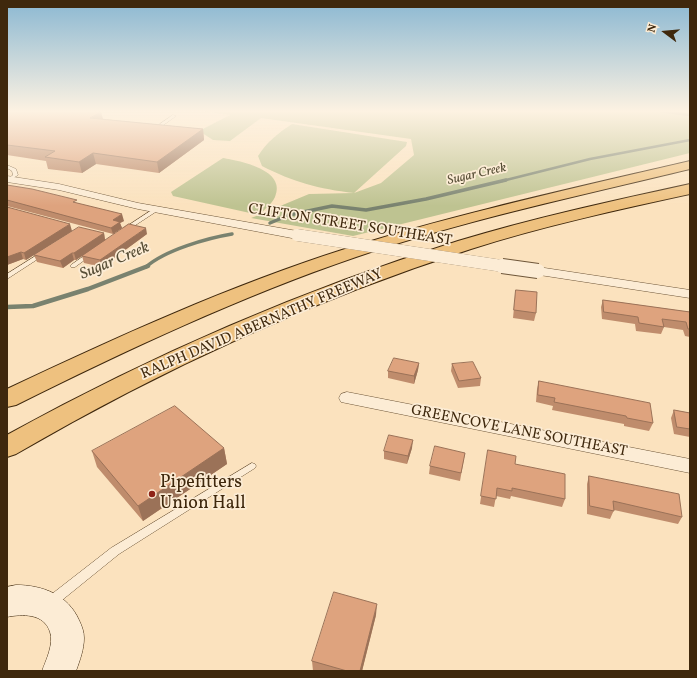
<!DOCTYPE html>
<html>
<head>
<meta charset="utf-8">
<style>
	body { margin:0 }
	#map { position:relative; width:697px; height:678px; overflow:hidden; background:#fbe2be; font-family:Vollkorn,serif }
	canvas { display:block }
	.frame { position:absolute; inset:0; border:8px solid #3f280d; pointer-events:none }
	.north { position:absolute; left:645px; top:12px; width:40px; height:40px; -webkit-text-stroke:3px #fcecd5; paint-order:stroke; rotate:286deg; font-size:11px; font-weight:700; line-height:16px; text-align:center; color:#3f280d }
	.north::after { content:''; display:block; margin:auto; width:14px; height:18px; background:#3f280d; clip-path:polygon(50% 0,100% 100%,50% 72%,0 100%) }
</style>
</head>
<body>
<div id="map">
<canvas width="697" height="678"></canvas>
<div class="frame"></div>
<div class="north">N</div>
</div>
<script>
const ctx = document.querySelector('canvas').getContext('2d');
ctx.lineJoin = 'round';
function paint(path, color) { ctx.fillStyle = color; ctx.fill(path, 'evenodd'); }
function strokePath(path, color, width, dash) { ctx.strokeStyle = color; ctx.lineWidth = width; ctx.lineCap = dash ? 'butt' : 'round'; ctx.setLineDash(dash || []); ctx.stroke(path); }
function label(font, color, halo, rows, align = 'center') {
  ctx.font = font + ' Vollkorn,serif'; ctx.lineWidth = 3.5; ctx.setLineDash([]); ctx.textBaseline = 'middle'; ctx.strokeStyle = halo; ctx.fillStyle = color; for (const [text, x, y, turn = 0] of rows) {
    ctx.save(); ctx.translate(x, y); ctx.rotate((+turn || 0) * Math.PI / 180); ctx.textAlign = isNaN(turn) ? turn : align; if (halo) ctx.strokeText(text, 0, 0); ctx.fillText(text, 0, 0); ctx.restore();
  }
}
paint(new Path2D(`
	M203,111H690V153L353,236L251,218L259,215L173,196L171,192L223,158C241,161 287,170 275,197C272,204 264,209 261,214L309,194L354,193L381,183L414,155L411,139L261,118L230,141L213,140L199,131L230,115Z
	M292,124L407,142L406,146L354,193C319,189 293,182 262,166L258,156C267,142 278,133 292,124Z`), '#bec391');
strokePath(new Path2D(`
	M660,111L690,115
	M502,181L590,159L690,140`), '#79826f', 2.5);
strokePath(new Path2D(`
	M270,223L289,215L332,206L366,210L426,199L506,180
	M146,267C165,250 208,238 232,234`), '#79826f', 3.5);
strokePath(new Path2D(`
	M7,307L33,306L88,289L148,266`), '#79826f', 4.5);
const lane = new Path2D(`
	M173,115L176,116L162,126H160V124Z
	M7,165L16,169L18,175L10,180L8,179L13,175L12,171L7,168Z
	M155,208L158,210L157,211L128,230L126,231L123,229Z
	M91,251L93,252V254L75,267H71L70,266L71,265Z
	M42,252L45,254L44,255L7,279V274Z
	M252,463L255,464L256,466L255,468L119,554L56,605L52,606L48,605L47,601L48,597L111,548Z`);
const street = new Path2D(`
	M7,176L59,184L138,203L297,231L301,232L303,235L301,238L297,239L138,209L59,190L7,182Z
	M538,267L690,290V298L533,274L532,271L533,268Z
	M347,392L690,459V473L341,402L339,398L341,394Z`);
const secondary = new Path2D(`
	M16,585C43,585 68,595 79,620C82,626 84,632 84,638C84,649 80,660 76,671H42C46,660 54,644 50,632C44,613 22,614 7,617V587Z`);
const highway = new Path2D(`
	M690,161V169C578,196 465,220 356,257C239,297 127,350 16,405L7,407V389C117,337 229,286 345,249C459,213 575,188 690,161Z
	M690,184V194C617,210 543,226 471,249C312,300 160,370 16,454L7,457V435C150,356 302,290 458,241C534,218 612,201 690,184Z`);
strokePath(lane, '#6e5639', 1);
strokePath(street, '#6e5639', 1);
strokePath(secondary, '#3f280d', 1);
strokePath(highway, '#3f280d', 2);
paint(lane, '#fcecd5');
paint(street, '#fcecd5');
paint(secondary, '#fcecd5');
paint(highway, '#eec17f');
const streetBridgeFar1 = new Path2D(`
	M297,235L509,267`);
const streetBridge = new Path2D(`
	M502,266L538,271`);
strokePath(streetBridgeFar1, '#6e5639', 12, []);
strokePath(streetBridge, '#6e5639', 16, []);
strokePath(streetBridgeFar1, '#fcecd5', 12);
strokePath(streetBridge, '#fcecd5', 14);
paint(new Path2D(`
	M7,111L103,119L203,129L204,140L159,173L96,164L82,173L48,169L46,161L7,155Z
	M7,185L77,203L124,221L120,223L122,228L113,234L7,206Z
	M7,207L72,231L26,260L23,259L7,265Z
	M104,233L105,240L147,234L102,267L84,263L82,256L76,260H74L63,268L37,262L34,255Z
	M516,290L536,313L534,321L513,318L515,297Z
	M603,300L690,312V337L685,336L683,330L664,327L661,334L636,331L635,324L602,319L601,307Z
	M419,363L418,370L414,384L388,378V371Z
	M452,364L481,378L480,386L458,388L451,371Z
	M539,381L653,423L649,431L624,426V424L552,410L553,406L536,402L537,389Z
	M674,410L690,413V437L674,434L671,418Z
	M224,448L227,464L143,521L97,467L92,451Z
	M412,448L407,464L384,459V451Z
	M488,450L515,464L565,499L562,507L511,496L510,499L496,496L494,507L480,504Z
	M465,453L460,481L429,474L430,466Z
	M589,476L682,517L678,524L614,510L610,519L587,514V484Z
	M376,615L362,671H313L312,661Z`), '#bf8c6c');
paint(new Path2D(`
	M101,112L104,122L90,118Z
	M203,129L204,140L159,173L157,162Z
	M93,153L96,164L82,173L79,162Z
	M122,214L124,221L120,223L122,228L113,234L111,228L113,220Z
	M70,224L72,231L26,260L24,253Z
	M146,228L147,234L102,267L100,260Z
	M104,233L105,240L76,260L74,253Z
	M21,252L23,259L7,265V257Z
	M72,253L74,260L63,268L60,261Z
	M419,363L418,370L414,384V376Z
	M413,440L412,448L407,464L408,456Z
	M224,448L227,464L143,521L138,506Z
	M377,604L376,615L362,671H360Z`), '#9b7258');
const building = new Path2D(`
	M7,111H94L101,112L90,118L203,129L157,162L93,153L79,162L45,157L55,151L7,145Z
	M7,185L32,189L77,200L73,202L122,214L113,220L120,222L111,228L7,200Z
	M7,207L70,224L24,253L21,252L7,257Z
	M129,224L146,228L100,260L82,256Z
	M79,227L104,233L74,253H72L60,261L34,255Z
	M516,290L537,292L536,313L514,310Z
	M603,300L690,312V329H688L686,322L662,319L664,327L639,323L638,317L604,312Z
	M394,358L419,363L414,376L388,371Z
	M473,362L481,378L459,381L452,364Z
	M539,381L650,403L653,423L627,418L626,416L554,402L555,398L538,395Z
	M175,406L224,448L138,506L92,451Z
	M674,410L690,413V429L677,427Z
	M389,435L413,440L408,456L384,451Z
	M435,446L465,453L461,473L430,466Z
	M488,450L516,456L515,464L565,474V499L512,488V491L497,488L496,499L481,496Z
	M589,476L679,494L682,517L613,501L614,511L590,506Z
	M334,592L377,604L360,671H347L312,661Z`);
paint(building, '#dea37e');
strokePath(building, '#9b7258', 1);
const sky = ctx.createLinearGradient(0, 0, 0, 206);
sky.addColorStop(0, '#8bb8d2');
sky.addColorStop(0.54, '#fdf2e2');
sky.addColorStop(1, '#fdf2e200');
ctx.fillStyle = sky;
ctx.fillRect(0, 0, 697, 206);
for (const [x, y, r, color] of [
	[152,494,4,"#8f2418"]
]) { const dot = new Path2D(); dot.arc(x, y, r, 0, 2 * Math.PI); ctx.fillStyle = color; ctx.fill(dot); strokePath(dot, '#fcecd5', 1.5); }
label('italic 13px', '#574e36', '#fcecd5', [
	["Sugar Creek",477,175,-13]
]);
label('15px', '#3f280d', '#fcecd5', [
	["CLIFTON STREET SOUTHEAST",350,226,9],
	["RALPH DAVID ABERNATHY FREEWAY",262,325,-23],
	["GREENCOVE LANE SOUTHEAST",519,432,11]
]);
label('italic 16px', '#574e36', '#fcecd5', [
	["Sugar Creek",115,262,-23]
]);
label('18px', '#3f280d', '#fcecd5', [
	["Pipefitters",160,484],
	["Union Hall",160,505]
], 'left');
</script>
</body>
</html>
